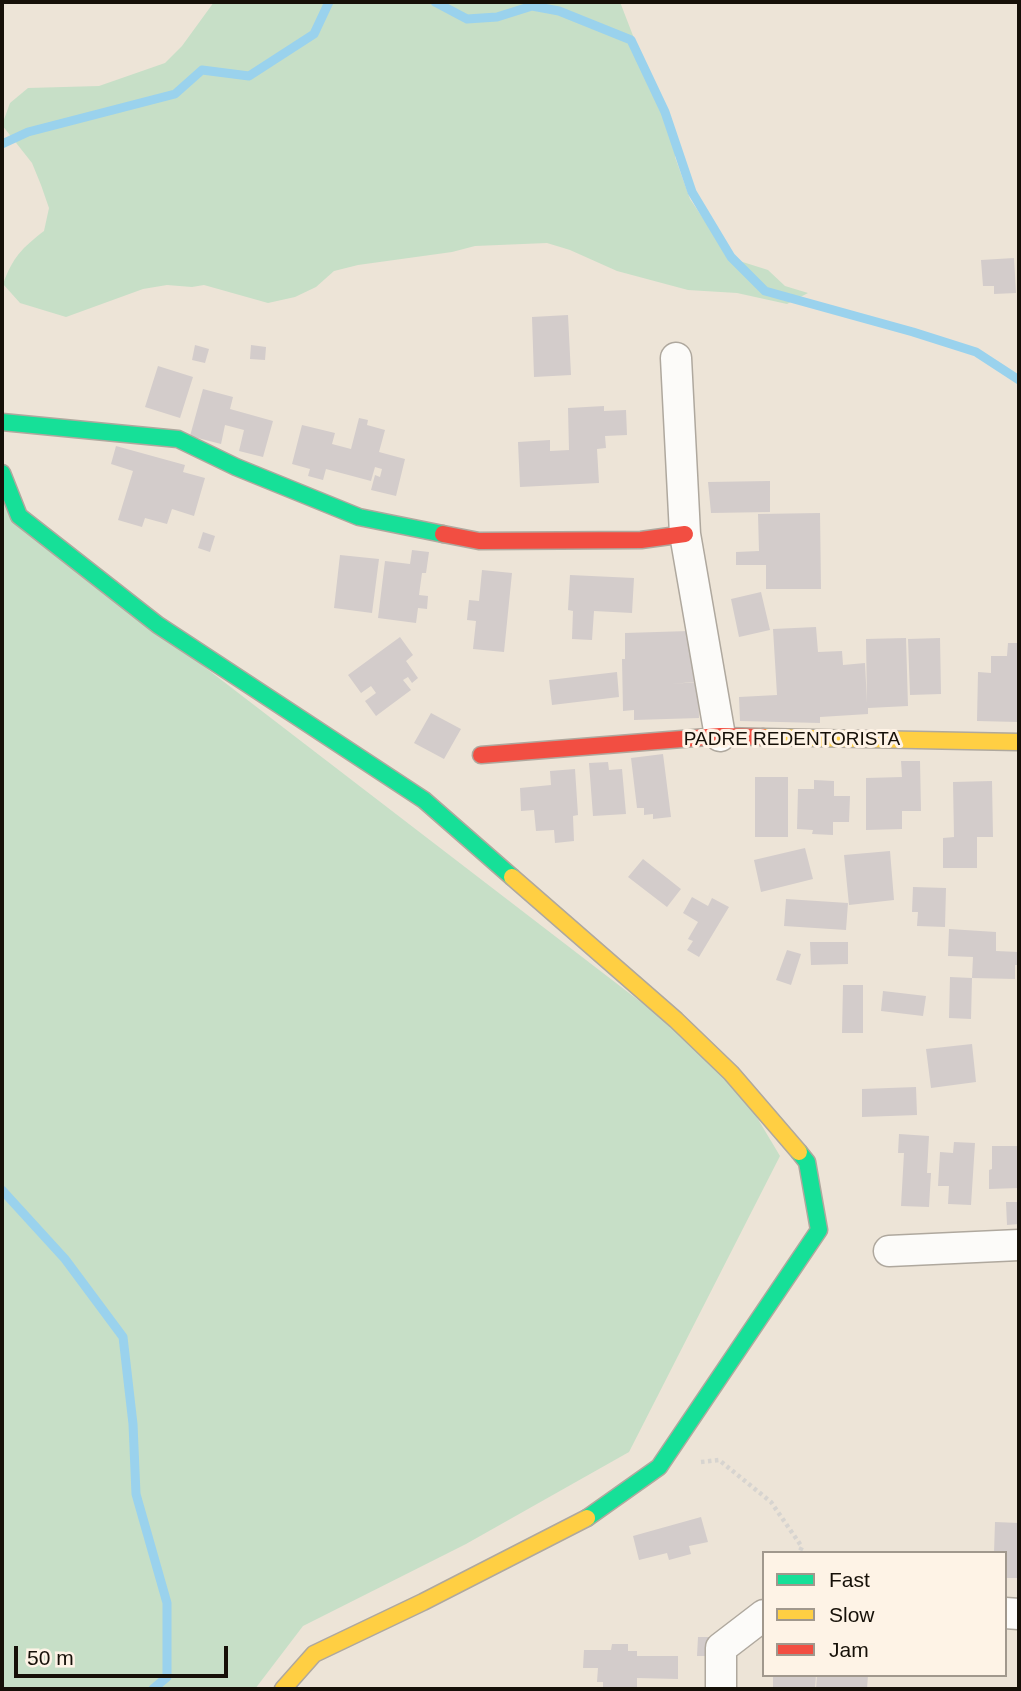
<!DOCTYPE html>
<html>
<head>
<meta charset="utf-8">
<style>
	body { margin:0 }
	#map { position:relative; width:1021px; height:1691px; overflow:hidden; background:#ede4d7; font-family:Arial,sans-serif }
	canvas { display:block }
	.frame { position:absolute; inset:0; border:4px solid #161008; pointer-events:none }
	.legend { position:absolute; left:762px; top:1551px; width:245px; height:126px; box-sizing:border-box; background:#fef3e6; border:2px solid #a1988d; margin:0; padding:9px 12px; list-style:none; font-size:21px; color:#161008 }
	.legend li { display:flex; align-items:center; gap:14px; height:35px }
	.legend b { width:35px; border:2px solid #a1988d }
	.scale { position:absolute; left:14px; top:1646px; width:214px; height:32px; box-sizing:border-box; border:4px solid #161008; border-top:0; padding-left:9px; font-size:21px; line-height:24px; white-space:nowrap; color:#161008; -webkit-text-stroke:5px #fef3e6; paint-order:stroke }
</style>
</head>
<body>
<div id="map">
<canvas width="1021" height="1691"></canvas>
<div class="frame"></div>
<ul class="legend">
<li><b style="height:9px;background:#16e098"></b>Fast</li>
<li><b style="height:9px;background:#ffcf43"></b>Slow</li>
<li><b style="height:9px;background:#f24e42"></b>Jam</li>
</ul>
<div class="scale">50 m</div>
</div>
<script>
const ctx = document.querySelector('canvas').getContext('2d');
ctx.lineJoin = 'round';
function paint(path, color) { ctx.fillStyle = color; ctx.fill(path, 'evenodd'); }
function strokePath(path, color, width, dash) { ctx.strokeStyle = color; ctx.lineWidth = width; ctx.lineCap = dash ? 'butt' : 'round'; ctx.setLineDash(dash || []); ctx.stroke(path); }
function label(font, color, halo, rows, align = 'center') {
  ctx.font = font + ' Arial,sans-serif'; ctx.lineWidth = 6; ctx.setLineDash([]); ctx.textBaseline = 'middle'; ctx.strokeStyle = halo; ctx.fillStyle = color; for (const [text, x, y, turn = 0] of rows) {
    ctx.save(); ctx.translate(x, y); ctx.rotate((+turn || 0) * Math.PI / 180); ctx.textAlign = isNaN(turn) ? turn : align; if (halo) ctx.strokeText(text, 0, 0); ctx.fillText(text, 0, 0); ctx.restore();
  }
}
paint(new Path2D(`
	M214,2H620L654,90L667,111L675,133V157L690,199L730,258L768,270L785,286L808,293L787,304L737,293L688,290L617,271L570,250L547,243L475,246L452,252L358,265L334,271L316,287L295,297L268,303L204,285L192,287L167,285L143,289L66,317L20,303L3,284C13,257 22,248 44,231L49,208L41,185L32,163L2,125L10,103L28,88L99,86L165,63L182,46Z
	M2,494L73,566L728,1069L780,1156L629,1452L466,1544L303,1626L255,1689H2Z`), '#c7dfc7');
strokePath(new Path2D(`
	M435,2L467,19L497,17L532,6L559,11L631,40L665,112L692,192L731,257L765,291L913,332L976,352L1019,380
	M2,144L28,132L175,94L202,70L249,76L314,34L329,2
	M2,1190L65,1259L123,1337L133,1424L136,1494L167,1603V1677L153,1689`), '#9ad2ed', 9);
paint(new Path2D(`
	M1014,258L1016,293L994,294V286H983L981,260Z
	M568,315L571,375L534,377L532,317Z
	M195,345L209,349L205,363L192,360Z
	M251,345L266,347L265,360L250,359Z
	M158,366L193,377L180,418L145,407Z
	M203,389L233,397L230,409L273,421L263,457L239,451L244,430L225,425L221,444L190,436Z
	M604,406V411L626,410L627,435L605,436L606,448L597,449L599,483L520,487L518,442L550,440V451L569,450L568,408Z
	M359,418L368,420L367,425L385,430L379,452L405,459L396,496L371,490L375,475L380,477L382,469L375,467L371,481L326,469L323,480L308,476L310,469L292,464L302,425L335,433L332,444L351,449Z
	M116,446L185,465L183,472L205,478L194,516L172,509L167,524L145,518L142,527L118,520L133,471L111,464Z
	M770,481V512L711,513L708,482Z
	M820,513L821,589H766V565H736V552L759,551L758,514Z
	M203,532L215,536L210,552L198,548Z
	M412,550L429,552L426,573H422L419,595L428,596L427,609L418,608L416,623L378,618L385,561L410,564Z
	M340,555L379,559L372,613L334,608Z
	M482,570L512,573L504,652L473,649L476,621L467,620L469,600L479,601Z
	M570,575L634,578L632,613L594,611L592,640L572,639L573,611L568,610Z
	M761,592L770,630L739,637L731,599Z
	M816,627L818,652L842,651L843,665L865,663L867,703L866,639L906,638L908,706L868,708V714L820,717V723L740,721L739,697L777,695L773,629Z
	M689,631L690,657H693L694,682L671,684L698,682L699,718L634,720V710L623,711L622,659H625V633Z
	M400,637L413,655L406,661L418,678L412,683L408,677L403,680L411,690L376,716L365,701L376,693L371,686L361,693L348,675Z
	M940,638L941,694L910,695L908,639Z
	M1008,643H1019V722L977,721L978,672L991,673V656H1007Z
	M617,672L619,697L552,705L549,680Z
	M431,713L461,729L444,759L414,743Z
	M663,754L671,817L653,819V814L644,815V808H637L631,758Z
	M901,761H920L921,811H902V829L866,830V778L902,777Z
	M608,762L609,770L622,769L626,814L593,816L589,763Z
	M575,769L578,815L573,816L574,841L555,843L554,830L536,831L534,810L521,811L520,788L551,785L550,771Z
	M755,777H788V837H755Z
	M814,780L834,781V796H850L849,822H833V835L812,834L813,830L797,829L798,789H814Z
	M992,781L993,837H977V868H943V838L954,837L953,782Z
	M805,848L813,879L761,892L754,860Z
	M890,851L894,900L849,905L844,855Z
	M643,859L681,889L667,907L628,877Z
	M913,887L946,888L945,927L917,926L918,912H912Z
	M692,897L708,906L712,898L729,907L699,957L687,950L693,941L688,939L698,922L683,913Z
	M786,899L848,903L846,930L784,926Z
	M949,929L996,932V951L1019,952V965H1015V979L972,978L973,957L948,956Z
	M810,942H848V964L811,965Z
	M787,950L801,954L791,985L776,980Z
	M950,977L972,978L971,1019L949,1018Z
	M843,985H863V1033H842Z
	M883,991L926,996L923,1016L881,1011Z
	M972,1044L976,1082L931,1088L926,1049Z
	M916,1087L917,1115L862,1117V1089Z
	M899,1134L929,1136L927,1173H931L929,1207L901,1206L904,1153H898Z
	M954,1142L975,1143L971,1205L948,1204L949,1186H938L940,1152L953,1153Z
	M992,1146H1019V1188L989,1189V1170L992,1169Z
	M1006,1202H1019V1224L1007,1225Z
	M701,1517L708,1542L689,1546L691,1554L669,1560L667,1553L639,1560L633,1536Z
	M995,1522L1019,1523V1578H1005V1553H994Z
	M698,1637H718L717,1656H697Z
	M612,1644H628V1651H637V1656H678V1679L637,1678V1689H603V1682H597L598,1668H583L584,1650H611Z
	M773,1675H816L815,1689H773Z
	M817,1675H868L867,1689H816Z`), '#d3cccb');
const street = new Path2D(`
	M676,358L685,534L720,736
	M889,1251L1019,1245
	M1005,1613L1019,1614
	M721,1689V1648L764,1615`);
const fast = new Path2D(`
	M2,422L178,439L236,467L359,517L443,534
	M2,473L19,516L158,625L424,800L512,877
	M587,1518L659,1467L819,1230L807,1162L799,1152`);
const slow = new Path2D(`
	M763,737L1019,742
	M512,877L676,1020L731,1073L799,1152
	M283,1689L314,1654L423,1602L587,1518`);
const jam = new Path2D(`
	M443,534L479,541L641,540L685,534
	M481,755L720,736L763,737`);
strokePath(street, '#afa89e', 33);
strokePath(fast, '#afa89e', 19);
strokePath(slow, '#afa89e', 19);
strokePath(jam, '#afa89e', 19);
strokePath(new Path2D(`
	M701,1462L719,1460L771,1502L802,1547L799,1553`), '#d7d4d0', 4.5, [3.5, 3.5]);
strokePath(street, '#fcfbf9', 30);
strokePath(fast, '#16e098', 16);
strokePath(slow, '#ffcf43', 16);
strokePath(jam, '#f24e42', 16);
label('19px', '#161008', '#fef3e6', [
	["PADRE REDENTORISTA",792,740]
]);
</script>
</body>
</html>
